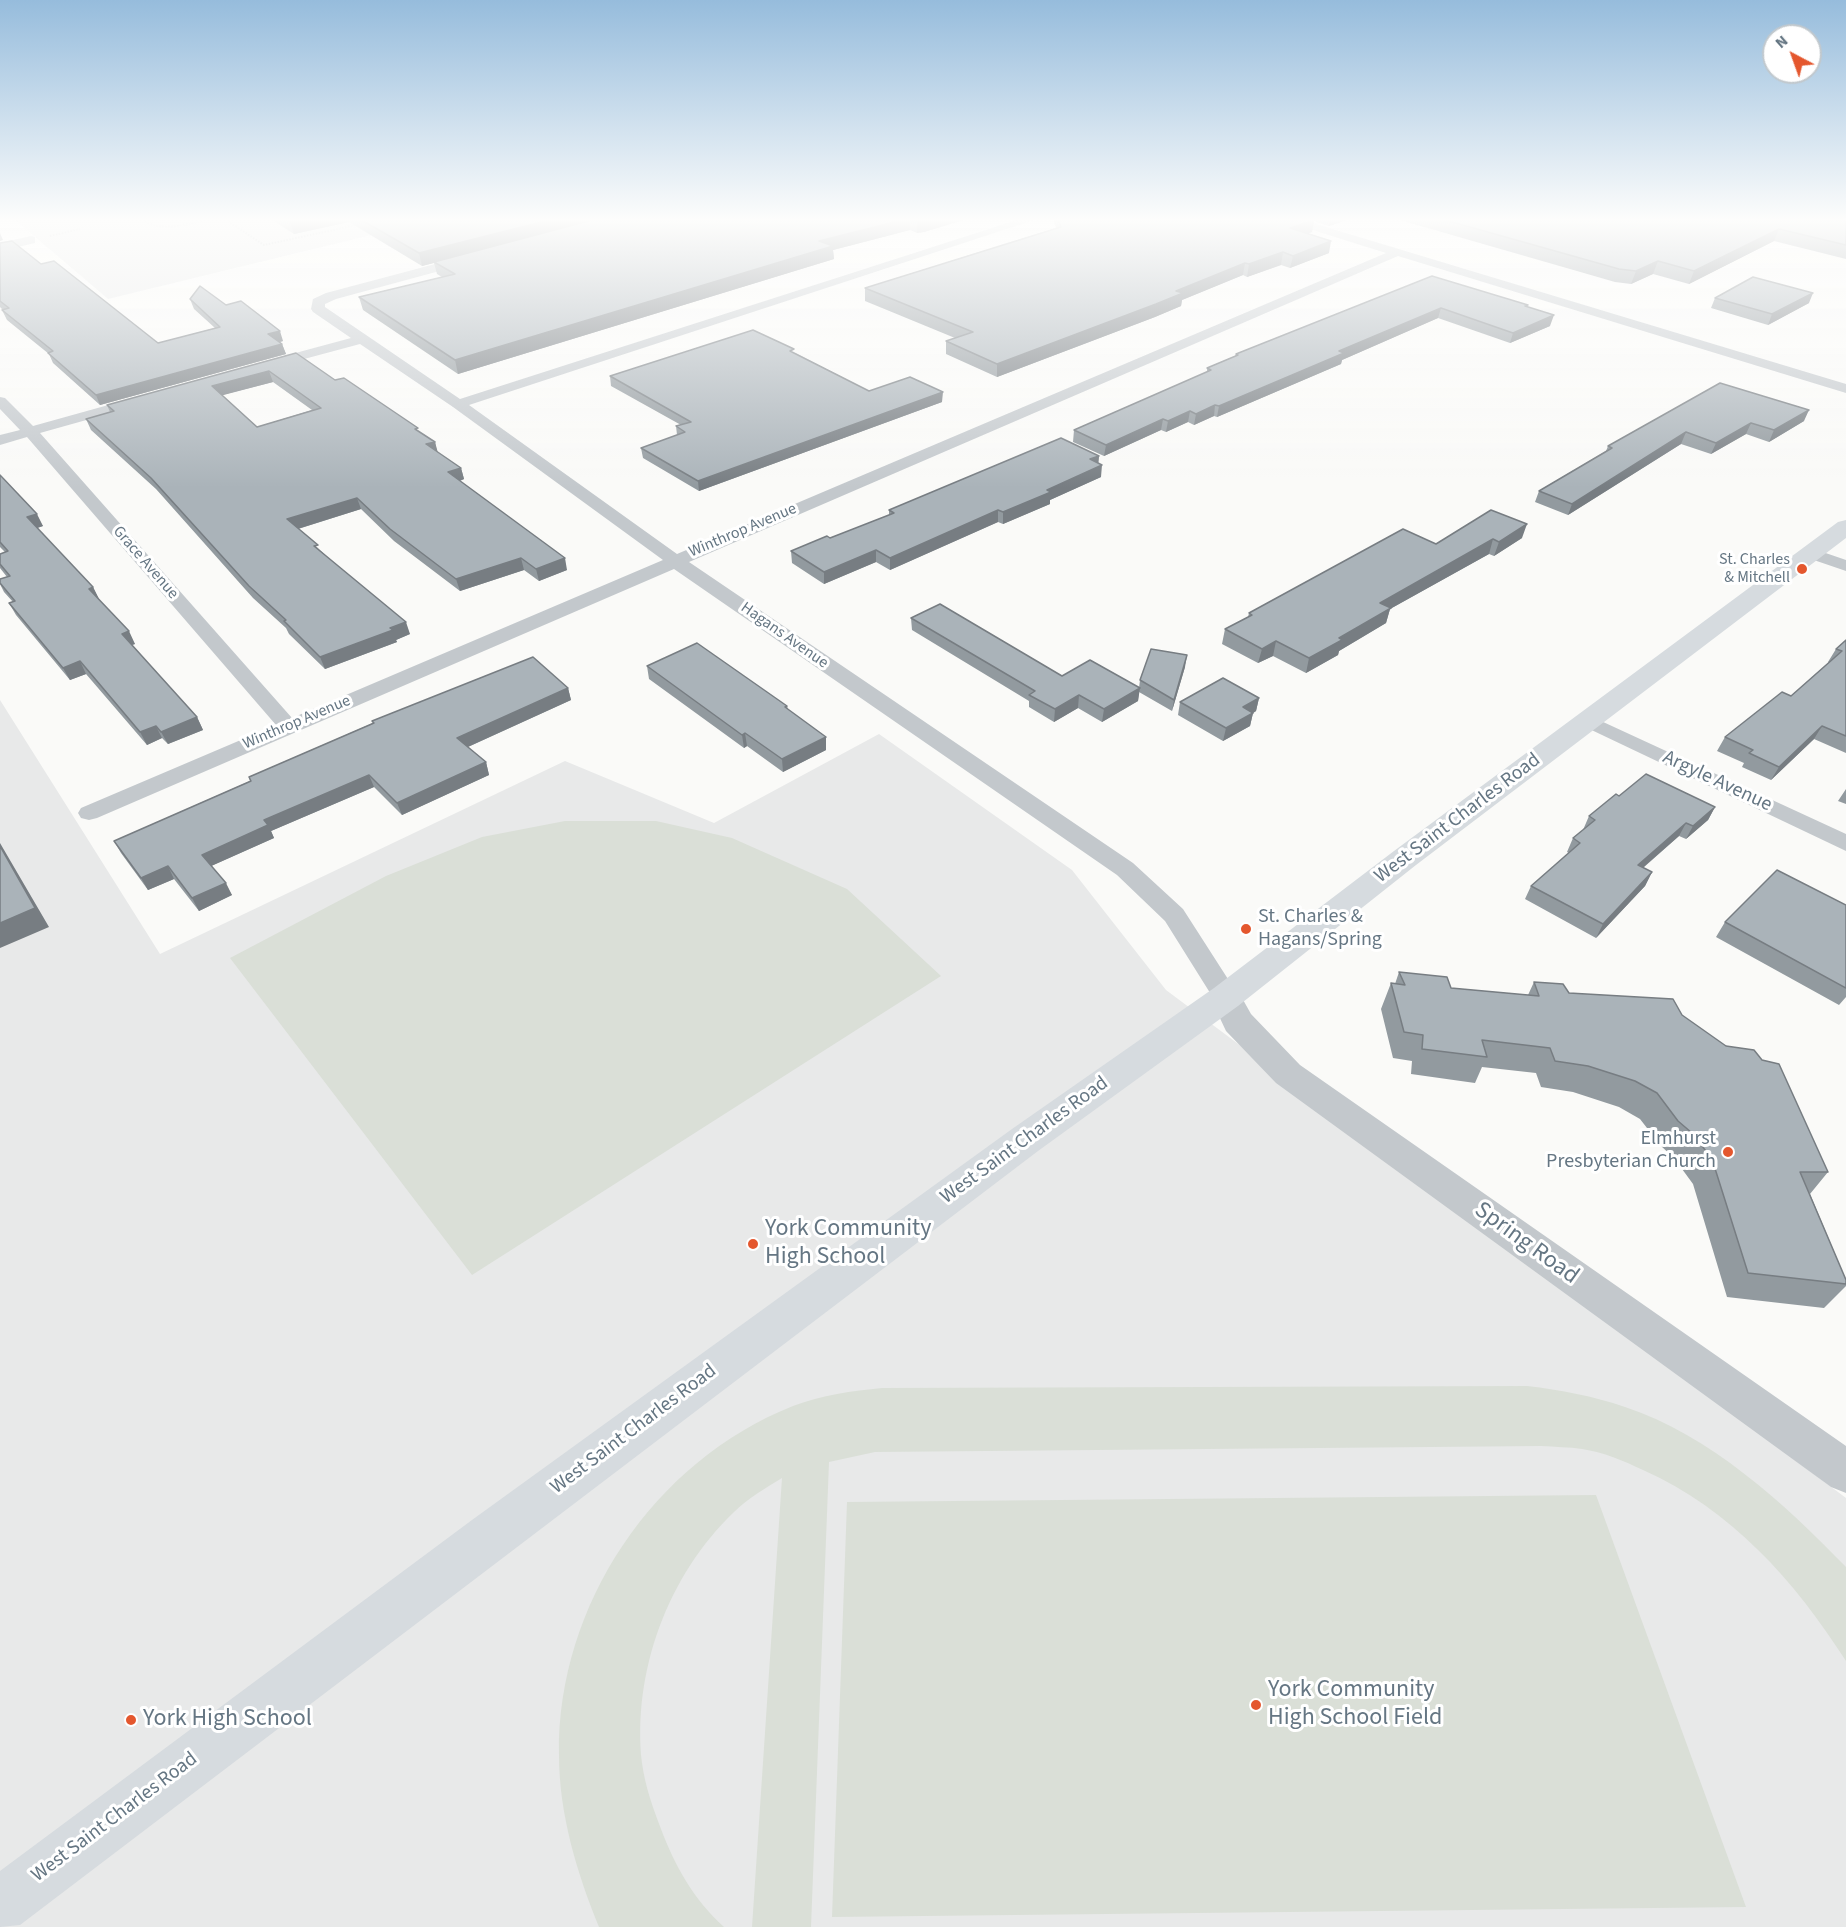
<!DOCTYPE html>
<html>
<head>
<meta charset="utf-8">
<style>
	body { margin:0 }
	#map { position:relative; width:1846px; height:1927px; overflow:hidden; background:#fafaf8; font-family:"Source Sans 3",sans-serif }
	canvas { display:block }
	.north { position:absolute; left:1762px; top:24px; width:60px; height:60px; box-sizing:border-box; background:#fff; border:2px solid #c1c8cd; border-radius:50%; rotate:319deg; font-size:16px; font-weight:700; line-height:24px; text-align:center; color:#657683 }
	.north::after { content:''; display:block; margin:auto; width:21px; height:27px; background:#e4572e; clip-path:polygon(50% 0,100% 100%,50% 72%,0 100%) }
</style>
</head>
<body>
<div id="map">
<canvas width="1846" height="1927"></canvas>
<div class="north">N</div>
</div>
<script>
const ctx = document.querySelector('canvas').getContext('2d');
ctx.lineJoin = 'round';
function paint(path, color) { ctx.fillStyle = color; ctx.fill(path, 'evenodd'); }
function strokePath(path, color, width, dash) { ctx.strokeStyle = color; ctx.lineWidth = width; ctx.lineCap = dash ? 'butt' : 'round'; ctx.setLineDash(dash || []); ctx.stroke(path); }
function label(font, color, halo, rows, align = 'center') {
  ctx.font = font + ' "Source Sans 3",sans-serif'; ctx.lineWidth = 6; ctx.setLineDash([]); ctx.textBaseline = 'middle'; ctx.strokeStyle = halo; ctx.fillStyle = color; for (const [text, x, y, turn = 0] of rows) {
    ctx.save(); ctx.translate(x, y); ctx.rotate((+turn || 0) * Math.PI / 180); ctx.textAlign = isNaN(turn) ? turn : align; if (halo) ctx.strokeText(text, 0, 0); ctx.fillText(text, 0, 0); ctx.restore();
  }
}
paint(new Path2D(`
	M13,218H441L108,299Z
	M0,700L160,954L565,761L714,823L879,734L1072,870L1166,990L1846,1498V1927H0Z`), '#e8e9e9');
paint(new Path2D(`
	M565,821H656L732,838L847,889L941,976L472,1275L230,958L386,876L482,837Z
	M1527,1386C1561,1390 1593,1396 1625,1407C1710,1435 1785,1504 1846,1567V1661C1794,1580 1732,1510 1643,1470C1624,1461 1603,1452 1582,1449C1569,1447 1555,1447 1541,1446L875,1452L829,1462L811,1927H752L782,1478C766,1488 748,1498 734,1512C668,1575 632,1672 642,1763C645,1786 653,1808 661,1829C675,1866 694,1900 724,1927H599C577,1873 559,1814 559,1755C557,1605 654,1461 793,1406C822,1395 852,1391 882,1388Z
	M1596,1495L1746,1907L832,1917L847,1502Z`), '#dadfd7');
strokePath(new Path2D(`
	M140,218C163,235 187,223 213,218
	M223,218L264,245L361,224L362,218
	M147,222L151,220L148,218
	M50,236L80,229`), '#bbbfc2', 2, [1.5, 1.5]);
paint(new Path2D(`
	M1023,218H1040L469,405L677,554L1386,253L1281,220L1279,218H1296L1846,384V393L1398,256L689,562L1133,863L1183,909L1235,990L1239,997L1235,1004L1226,1007L1217,1004L1165,921L1117,875L674,569L97,818L89,820L81,818L78,813L81,808L276,725L27,437L0,445V435L20,430L0,409V397L5,398L33,426L137,397H147L149,400L147,403L40,433L292,718L663,560L453,407L360,344L267,369L262,368L260,365L262,362L351,338L313,312L311,309L313,299L326,293L465,256H473V262L336,299L325,304V307L460,399Z
	M31,236L35,237V243L0,251V243Z
	M1811,548L1846,560V571L1805,557L1802,553L1805,549Z
	M1588,715L1846,834V851L1581,725L1578,721L1581,717Z`), '#c3c8cc');
paint(new Path2D(`
	M1226,985L1237,989L1251,1014L1300,1065L1846,1446V1493L1831,1487L1276,1083L1226,1031L1210,997L1215,989Z`), '#c3c8cc');
paint(new Path2D(`
	M1846,520V538L1416,865L1238,1006L1038,1151L20,1925L0,1927V1871L472,1520L1012,1129L1214,988L1394,851L1838,522Z`), '#d6dbdf');
paint(new Path2D(`
	M269,218H970L924,232L917,233L910,230L833,250L834,259L458,374L363,310L359,297L442,277L437,274L434,263L422,266L349,222L294,234Z
	M1053,218H1352L1329,226L1314,221L1312,232L1307,234L1329,253L1290,268L1281,265L1247,277L1243,275L1182,300L1181,306L1155,317L997,377L946,354V341L955,338L865,301V288L1056,228Z
	M1393,218H1846V259L1774,241L1689,284L1653,274L1631,284L1615,282Z
	M0,243L41,264L158,343L215,328L194,309L190,299L226,305L283,341L280,342L282,344L286,354L100,405L53,363L49,354L7,320L2,310H3L0,307Z
	M1432,276L1527,307L1550,326L1510,343L1438,318L1342,360L1341,364L1217,417L1214,416L1194,425L1188,422L1166,432L1161,430L1104,456L1073,442L1074,430L1207,372V368L1235,356L1236,354Z
	M1715,298L1809,303L1768,325L1711,308Z
	M296,353L335,380L435,442L437,452L461,468L464,479L460,481L567,570L539,581L524,570L460,591L394,541L361,509L298,529L321,551L410,634L396,640L397,642L325,669L289,634L286,628L253,598L156,489L91,430L86,419L110,412L107,405ZM273,382L312,410L257,427L222,395Z
	M795,353L869,391L942,402L699,491L643,458L641,448L677,435L676,426L681,425L611,386L610,376Z
	M1720,383L1804,421L1769,442L1746,434L1711,454L1681,444L1568,515L1535,502L1539,491L1606,451L1608,446Z
	M1099,456L1098,463L1101,477L1050,500V504L1003,524L998,522L890,570L876,562L824,584L792,563L791,551L830,538L889,515V510Z
	M0,475L43,526L37,528L93,587L99,599L135,644L132,645L197,717L203,730L168,744L162,738L147,745L86,674L70,680L16,615L9,603L13,602L4,592L0,584V579L7,577L0,568V554L5,552L0,547Z
	M1522,538L1494,556L1489,554L1390,609L1386,623L1339,651L1338,655L1306,673L1273,656L1258,663L1222,644L1225,629L1248,617L1249,613L1436,544Z
	M911,618L1062,676L1139,688L1140,680L1185,667L1172,711L1139,692L1138,701L1102,722L1078,708L1054,722L1029,707V701L912,630Z
	M1846,640V753L1814,739L1771,780L1742,767L1744,763L1717,751L1725,737L1791,696L1829,662H1828L1836,649Z
	M647,666L787,706L788,709L826,750L783,772L747,746L744,748L649,679Z
	M568,688L571,700L468,747L486,762L489,775L402,815L374,787L271,831L274,838L211,866L232,895L199,911L174,879L148,890L121,853L114,841L250,781L249,777L373,723L372,721Z
	M1259,698L1256,711L1253,713L1250,726L1223,741L1178,715L1180,702Z
	M1846,789V804L1838,801Z
	M1619,796L1715,807L1708,820L1686,839L1679,836L1643,868L1652,872L1645,886L1596,938L1525,899L1531,886L1569,853L1567,852L1573,838L1583,830L1589,816Z
	M1846,905V997L1839,1005L1716,937L1725,922Z
	M1399,972L1451,988L1528,995L1534,982L1569,993L1682,1015L1828,1172L1810,1194L1846,1280V1286L1824,1308L1727,1297L1693,1184L1674,1158L1661,1146L1640,1119L1619,1107L1573,1092L1541,1087L1536,1073L1482,1067L1475,1083L1411,1074L1412,1061L1393,1058L1381,1009L1391,983L1395,984Z`), '#929a9f');
paint(new Path2D(`
	M160,218H179L161,221Z
	M311,218H347L349,222L294,234L290,222Z
	M557,218H605L422,266L419,253Z
	M910,218V230L833,250L834,259L458,374L455,360L819,241Z
	M930,218H970L924,232L917,233V221Z
	M1331,218H1352L1329,226Z
	M1314,220L1312,232L1287,240L1290,228Z
	M1779,229L1774,241L1689,284L1694,271Z
	M0,233L3,240L0,241Z
	M1331,241L1329,253L1290,268L1293,256Z
	M1283,252L1281,265L1247,277L1249,264Z
	M1658,261L1653,274L1631,284L1636,271Z
	M1245,263L1243,275L1182,300L1181,306L1155,317L997,377V364Z
	M1813,293L1809,303L1768,325L1772,314Z
	M1441,308L1438,318L1342,360L1341,364L1217,417L1219,406L1339,351Z
	M1554,315L1550,326L1510,343L1513,333Z
	M280,331L283,341L272,344L268,334Z
	M282,344L286,354L100,405L96,395Z
	M269,371L273,382L216,397L212,386Z
	M943,392L942,402L699,491L698,481Z
	M1215,405L1214,416L1194,425L1196,414Z
	M1809,410L1804,421L1769,442L1774,430Z
	M1190,411L1188,422L1166,432L1168,421Z
	M1163,419L1161,430L1104,456L1106,445Z
	M1751,423L1746,434L1711,454L1716,443Z
	M1686,432L1681,444L1568,515L1572,504Z
	M435,442L438,453L426,444Z
	M1099,456L1098,467L1102,465L1101,477L1050,500V504L1003,524V512L1047,490L1090,459Z
	M461,468L464,479L451,484L448,472Z
	M357,498L361,509L291,531L287,519Z
	M998,510V522L890,570V558Z
	M37,514L43,526L34,529L27,517Z
	M1527,524L1522,538L1494,556L1499,542Z
	M1493,539L1489,554L1390,609L1386,623L1339,651L1338,655L1306,673L1309,658L1339,638L1380,603Z
	M876,550V562L824,584V572Z
	M521,558L524,570L460,591L456,579Z
	M565,558L567,570L539,581L536,569Z
	M93,587L99,599L89,589Z
	M406,622L410,634L396,640L397,642L325,669L320,657Z
	M129,631L135,644L128,646L122,634Z
	M1276,641L1273,656L1258,663L1262,649Z
	M1187,655L1185,667L1172,711L1174,700Z
	M80,661L86,674L70,680L63,668Z
	M568,688L571,700L461,750L457,738Z
	M1140,688L1138,701L1102,722L1104,709Z
	M1079,695L1078,708L1054,722L1055,709Z
	M1259,698L1256,711L1253,713L1250,726L1223,741L1226,728L1243,707Z
	M197,717L203,730L168,744L161,732Z
	M156,726L162,738L147,745L140,732Z
	M1822,726L1814,739L1771,780L1779,767Z
	M745,733L747,746L744,748L742,735Z
	M826,737V750L783,772L782,759Z
	M486,762L489,775L402,815L397,803Z
	M369,775L374,787L271,831L274,838L209,867L202,855L264,820Z
	M1715,807L1708,820L1686,839L1693,826Z
	M1686,823L1679,836L1631,878L1638,865Z
	M0,843L49,927L0,948Z
	M168,866L174,879L148,890L141,878Z
	M1652,872L1645,886L1596,938L1603,924Z
	M226,883L232,895L199,911L192,898Z`), '#777d82');
const building = new Path2D(`
	M284,218H311L290,222Z
	M358,218H557L419,253Z
	M600,218H930L917,221L910,218L819,241L833,246L455,360L359,297L455,274L434,262Z
	M1058,218H1306L1314,220L1290,228L1331,241L1293,256L1283,252L1249,264L1245,263L1176,291L1183,293L1156,304L997,364L946,341L973,332L865,288L1061,227Z
	M1438,218H1846V245L1779,229L1694,271L1658,261L1636,271L1619,269Z
	M12,241L41,264L54,261L158,343L220,327L190,299L200,286L226,305L241,301L280,331L268,334L282,344L96,395L48,353L53,351L2,310L9,308L0,301V243Z
	M1432,276L1528,305L1525,306L1554,315L1513,333L1441,308L1339,351L1344,353L1219,406L1215,405L1196,414L1190,411L1168,421L1163,419L1106,445L1074,430L1211,370L1207,368L1238,355L1236,354Z
	M1753,277L1813,293L1772,314L1715,298Z
	M753,330L794,349L790,351L869,391L910,377L943,392L698,481L641,448L685,432L676,426L691,422L610,376Z
	M296,353L335,380L344,378L418,428L415,429L435,442L426,444L461,468L448,472L565,558L536,569L521,558L456,579L390,529L357,498L287,519L318,545L314,546L406,622L390,628L393,630L320,657L284,621L286,620L249,586L151,478L86,419L114,411L107,405ZM269,371L321,408L257,427L212,386Z
	M1720,383L1809,410L1774,430L1751,423L1716,443L1686,432L1572,504L1539,491L1612,448L1608,446Z
	M1061,438L1099,456L1090,459L1102,465L1047,490L1051,492L1003,512L998,510L890,558L876,550L824,572L791,551L827,536L830,538L894,513L889,510Z
	M0,475L37,514L27,517L93,587L89,589L129,631L122,634L197,717L161,732L156,726L140,732L80,661L63,668L9,603L15,601L0,583V579L10,576L0,564V554L8,551L0,542Z
	M1491,510L1527,524L1499,542L1493,539L1380,603L1391,608L1339,638L1342,640L1309,658L1276,641L1262,649L1225,629L1252,615L1249,613L1403,529L1436,544Z
	M940,604L1062,676L1090,660L1140,688L1104,709L1079,695L1055,709L1029,695L1035,691L911,618Z
	M1846,640V736L1822,726L1779,767L1749,753L1753,750L1725,737L1782,692L1791,696L1842,651L1836,649Z
	M697,643L787,706L785,707L826,737L782,759L745,733L742,735L647,666Z
	M1151,649L1187,655L1174,700L1140,680Z
	M533,657L568,688L457,738L486,762L397,803L369,775L264,820L268,825L202,855L226,883L192,898L168,866L141,878L114,841L251,781L249,777L374,723L372,721Z
	M1223,678L1259,698L1243,707L1253,713L1226,728L1180,702Z
	M1646,774L1715,807L1693,826L1686,823L1638,865L1652,872L1603,924L1531,886L1580,843L1573,838L1595,820L1589,816L1616,794L1619,796Z
	M0,846L35,908L0,923Z
	M1777,870L1846,905V988L1725,922Z
	M1399,972L1447,977L1451,988L1539,996L1534,982L1563,984L1569,993L1673,999L1682,1015L1726,1046L1754,1050L1762,1060L1779,1064L1828,1172H1800L1846,1280V1284L1748,1273L1712,1159L1692,1133L1678,1121L1657,1093L1635,1081L1588,1066L1555,1061L1550,1048L1482,1040L1487,1057L1422,1049L1423,1035L1404,1032L1391,983L1405,985Z`);
paint(building, '#aab3b9');
strokePath(building, '#777d82', 1.5);
const sky = ctx.createLinearGradient(0, 0, 0, 488);
sky.addColorStop(0, '#96bcdc');
sky.addColorStop(0.45, '#fdfdfc');
sky.addColorStop(1, '#fdfdfc00');
ctx.fillStyle = sky;
ctx.fillRect(0, 0, 1846, 488);
for (const [x, y, r, color] of [
	[1802,569,6,"#e4572e"],
	[1246,929,6,"#e4572e"],
	[1728,1152,6,"#e4572e"],
	[753,1244,6,"#e4572e"],
	[1256,1705,6,"#e4572e"],
	[131,1720,6,"#e4572e"]
]) { const dot = new Path2D(); dot.arc(x, y, r, 0, 2 * Math.PI); ctx.fillStyle = color; ctx.fill(dot); strokePath(dot, '#fff', 2); }
label('16px', '#657683', '#fff', [
	["Winthrop Avenue",743,531,-23],
	["Grace Avenue",145,563,49],
	["Hagans Avenue",784,636,35],
	["Winthrop Avenue",297,723,-23]
]);
label('16px', '#657683', '#fff', [
	["St. Charles",1790,560],
	["& Mitchell",1790,578]
], 'right');
label('20px', '#657683', '#fff', [
	["Argyle Avenue",1717,782,25],
	["West Saint Charles Road",1458,819,-37],
	["West Saint Charles Road",1025,1141,-36],
	["West Saint Charles Road",634,1430,-37],
	["West Saint Charles Road",115,1818,-37]
]);
label('20px', '#657683', '#fff', [
	["St. Charles &",1258,918],
	["Hagans/Spring",1258,941],
	["Elmhurst",1716,1140,"right"],
	["Presbyterian Church",1716,1163,"right"]
], 'left');
label('24px', '#657683', '#fff', [
	["York Community",765,1230],
	["High School",765,1258],
	["York Community",1268,1691],
	["High School Field",1268,1719],
	["York High School",143,1720]
], 'left');
label('24px', '#657683', '#fff', [
	["Spring Road",1526,1244,36]
]);
</script>
</body>
</html>
